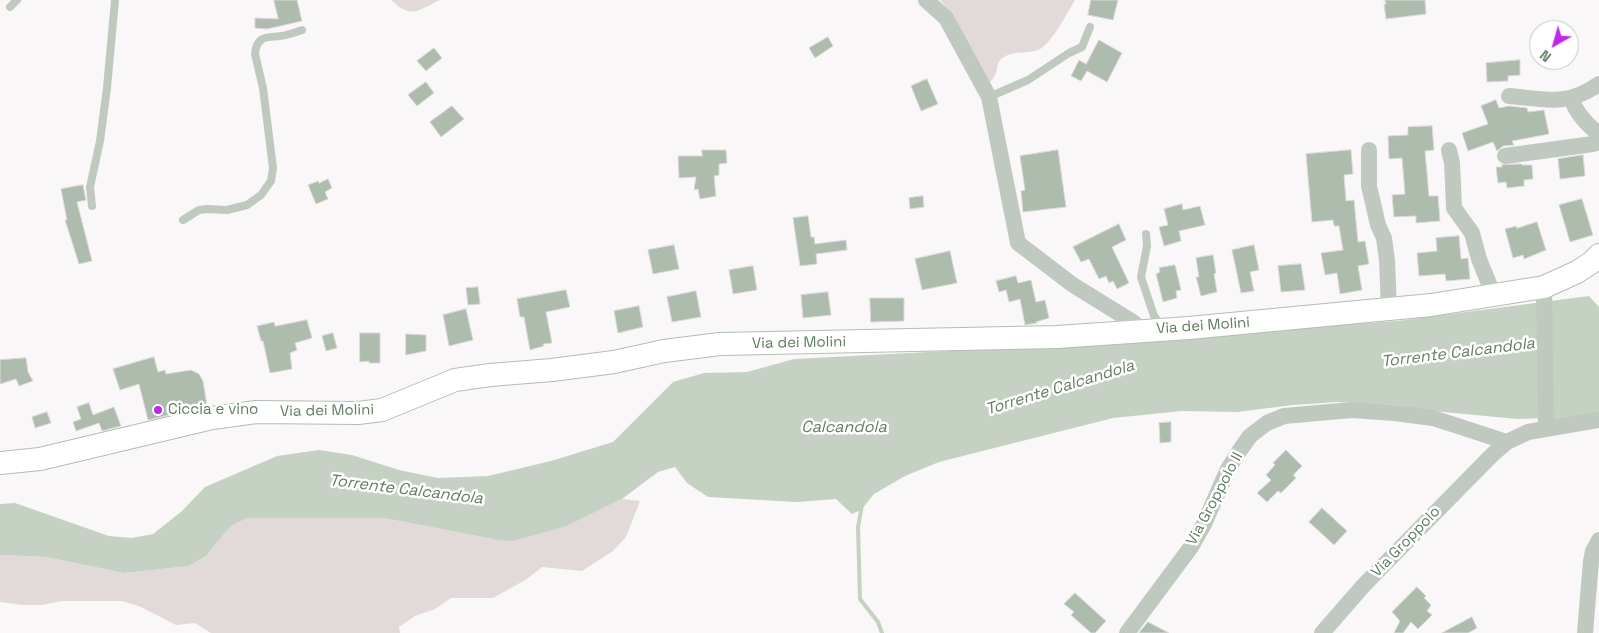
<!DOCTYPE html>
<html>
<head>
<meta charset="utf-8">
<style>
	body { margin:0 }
	#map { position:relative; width:1599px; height:633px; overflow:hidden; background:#faf7f8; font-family:"Space Grotesk",sans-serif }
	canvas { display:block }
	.north { position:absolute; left:1529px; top:20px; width:50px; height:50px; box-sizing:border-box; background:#fff; border:1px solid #bfcbbf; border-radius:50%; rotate:218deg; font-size:14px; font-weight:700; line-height:20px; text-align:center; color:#5f7d5f }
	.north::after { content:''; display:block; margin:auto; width:18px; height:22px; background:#c028e9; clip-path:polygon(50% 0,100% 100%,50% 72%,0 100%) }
</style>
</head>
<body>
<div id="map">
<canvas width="1599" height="633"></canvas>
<div class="north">N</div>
</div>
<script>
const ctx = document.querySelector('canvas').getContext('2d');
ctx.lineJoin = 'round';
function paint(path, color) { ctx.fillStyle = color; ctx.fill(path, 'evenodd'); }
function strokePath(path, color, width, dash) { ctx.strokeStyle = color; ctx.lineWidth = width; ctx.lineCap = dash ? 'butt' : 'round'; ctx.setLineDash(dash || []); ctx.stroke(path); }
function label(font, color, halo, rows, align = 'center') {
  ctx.font = font + ' "Space Grotesk",sans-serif'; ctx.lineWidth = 5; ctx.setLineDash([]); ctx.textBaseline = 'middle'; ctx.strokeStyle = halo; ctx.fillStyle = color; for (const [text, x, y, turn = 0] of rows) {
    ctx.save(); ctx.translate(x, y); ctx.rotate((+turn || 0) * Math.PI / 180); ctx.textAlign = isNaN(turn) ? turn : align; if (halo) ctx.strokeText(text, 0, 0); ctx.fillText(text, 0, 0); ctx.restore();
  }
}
paint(new Path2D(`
	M391,0H440C417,11 411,19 391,0Z
	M940,0H1075C1068,12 1050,46 1038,50C1027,54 1016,50 1004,57C995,62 999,70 994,77C993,79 991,81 989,83L949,11Z
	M622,499L640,501L626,537L613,551L582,571L542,567L527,579L493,598H451L435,609L415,616L399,627L400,633H211L195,623L176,625L141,607L122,601H62L42,605H23L0,602V555L46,557L124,573L189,566L206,556L230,527L247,518H384L493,539L567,526Z`), '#e2dad8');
paint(new Path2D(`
	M1589,296L1599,307V415L1550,422L1547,418L1517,419L1423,410L1396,405L1337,402L1293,405L1237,412L1182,411L1113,418L939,462L905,476L874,494L861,510L852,514L836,499L797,502L708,497L687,483L675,467L658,472L622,499L567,526L512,541L493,539L384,518H247L230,527L206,556L189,566L124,573L46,557L0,555V504L15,503L109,536L132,538L153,534L182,511L205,487L277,456L319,450L352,455L399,470L438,478L488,476L551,461L613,442L673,382L704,373L747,372L794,359L1025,347L1397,321Z`), '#c5d1c2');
strokePath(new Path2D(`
	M862,505L858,527L860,599L878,622L882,633`), '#c5d1c2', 4);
const building = new Path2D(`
	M274,0H297L302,21L267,29L255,28V18L278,19Z
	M1091,0H1118L1113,20L1088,15Z
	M1385,0H1425L1426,14L1386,19L1384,4H1386Z
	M828,37L833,46L815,58L809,48Z
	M1099,40L1122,53L1107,82L1087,71L1081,81L1071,76L1079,60L1086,64Z
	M434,48L442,58L426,71L417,61Z
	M1520,60V75L1508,76V81L1487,82L1486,63Z
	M927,79L938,104L921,111L911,86Z
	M426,82L434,93L417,106L408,95Z
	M1496,100L1499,108L1509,106L1527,108L1528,112L1544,110L1549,134L1512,141L1514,145L1503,146L1497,151L1493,142L1468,151L1462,133L1488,124L1481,106Z
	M452,106L464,119L441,137L430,122Z
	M1432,126L1434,150L1425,151L1429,196H1438L1440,221L1416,223V216L1394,217L1392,195L1405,194L1402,158L1389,159L1388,136L1408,135V127Z
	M702,150H726L727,163L719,164V175L714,176L716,196L700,199L698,189L694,190L696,177L679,178L678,156H702Z
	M1058,150L1066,207L1023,212L1021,191L1025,190L1020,156Z
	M1351,150L1353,174L1344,175L1346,201L1354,200L1358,242L1365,241L1369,264L1358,266L1362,290L1340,294L1337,273L1325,275L1321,253L1343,250L1339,226H1334L1333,220L1312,222L1306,154Z
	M1583,155L1585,176L1560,179L1558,159Z
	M1521,164L1522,165H1532L1533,179L1524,180V186L1507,188L1506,182L1498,183L1496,167H1502V165Z
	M328,179L332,188L325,192L328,199L316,204L308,185L318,181L319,183Z
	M83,185L86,200L77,202L92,261L79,264L65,220H67L61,189Z
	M923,196L924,207L910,209L909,198Z
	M1582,199L1593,235L1570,242L1559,205Z
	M1182,204L1183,210L1200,206L1205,225L1179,231L1181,241L1164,246L1159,227L1168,225L1164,209Z
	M808,216L811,237H814L815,244L846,240L847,250L816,254L817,264L800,266L793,218Z
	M1537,222L1546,250L1524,259L1523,255L1513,258L1505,229L1516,226L1517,228Z
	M1119,224L1126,240L1112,247L1129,283L1117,289L1113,281L1109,283L1106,276L1099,279L1089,259L1081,262L1073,247Z
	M1459,236L1461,259L1468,258L1470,279L1446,281L1445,274L1419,276L1417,253L1437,251L1436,238Z
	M674,245L679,269L653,274L648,250Z
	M1254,245L1259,270L1250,272L1254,291L1241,293L1232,250Z
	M950,251L957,283L922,290L915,259Z
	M1213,255L1216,273L1214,274L1217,292L1201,296L1196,277H1199L1196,258Z
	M1301,264L1305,290L1281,292L1278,266Z
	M1175,265L1181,290L1176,291L1177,298L1163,302L1156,274L1160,272L1159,268Z
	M753,266L757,290L733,294L729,270Z
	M1016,276L1018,283L1031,280L1036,302L1045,300L1049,318L1036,322L1037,323L1025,325L1020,299L1009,302L1006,290L999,292L996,281Z
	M478,287L480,304L468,305L466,288Z
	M566,290L570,307L546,312L552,343L543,344L544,346L530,350L524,317H520L517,299Z
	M696,291L701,317L672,322L667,297Z
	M828,292L831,315L803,318L801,295Z
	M870,298H904V321L871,322Z
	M639,306L643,327L618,333L614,311Z
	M466,309L473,340L449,346L443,315Z
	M307,320L312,338L295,343L297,350L290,353L292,369L270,373L263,341H261L257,326L274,322L275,326Z
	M333,333L337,348L326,351L322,336Z
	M360,333H380V363H369V361L360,362Z
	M406,334L426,335V351L406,355Z
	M154,357L158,372L165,370L166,374L191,370L199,374L203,381L207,406L148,420L139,384L120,390L113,369Z
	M26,358L28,372L33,381L19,386L16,379L0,384V360Z
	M89,403L93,415L114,407L121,426L102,431L99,423L76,431L73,422L81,419L77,407Z
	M47,412L51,423L35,428L32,417Z
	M1171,422V442L1160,443L1159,423Z
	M1286,450L1302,466L1293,475L1296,478L1281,493L1278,491L1267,502L1257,493L1271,480L1266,475L1275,465L1273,463Z
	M1322,508L1347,531L1334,545L1309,522Z
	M1417,587L1426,596L1424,598L1431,605L1427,611L1432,615L1418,629L1411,622L1403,633H1394L1400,621L1392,612Z
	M1075,593L1106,621L1095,633H1091L1071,615L1074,612L1064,604Z
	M1472,617L1477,628L1468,633H1442Z
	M1148,622L1169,633H1139Z`);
paint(building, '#aebcad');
strokePath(building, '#dcd9da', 1);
const secondary = new Path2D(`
	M0,463L40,459L212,418L256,412L358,413L382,410L455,380L490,375L552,370L614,362L664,351L720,344L1057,337L1189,328L1431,305L1544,287L1577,272L1591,263L1599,255`);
strokePath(secondary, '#b2beb2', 24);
strokePath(new Path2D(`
	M10,7L17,0
	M989,97L1028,80L1069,53L1082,47L1090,27
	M92,206L90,187L100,141L107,88L115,0
	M183,220L199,210L207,209L227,210L247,205L261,195L271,181L273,168L263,88L255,54C257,32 271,39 286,35C291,34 296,32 302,30
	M1146,234L1147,246L1141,277L1154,316L1161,325`), '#c0c9c0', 8);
strokePath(new Path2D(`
	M926,0L946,18L989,97L1018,243L1073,285L1133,322L1142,330
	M1509,96C1546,99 1566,107 1599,84
	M1571,98C1576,113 1586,124 1599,134
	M1369,150V186L1378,225L1384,238L1387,260L1389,309
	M1449,150L1452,163L1454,208L1472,233L1479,259L1494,296
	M1505,156L1593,144L1599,142
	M1544,287L1546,429
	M1127,633L1191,547L1204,524L1228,469L1240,450L1250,436L1267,423L1284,416L1352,410L1394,413L1433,418L1507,442
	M1322,633L1364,585L1493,454L1507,442L1528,432L1599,420
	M1585,633L1591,561L1593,551L1599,540`), '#c0c9c0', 16);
strokePath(secondary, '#fff', 22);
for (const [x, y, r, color] of [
	[158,410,5,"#c028e9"]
]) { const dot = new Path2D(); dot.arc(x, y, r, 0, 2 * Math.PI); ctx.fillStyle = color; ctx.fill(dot); strokePath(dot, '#fff', 2); }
label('15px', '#5f7d5f', '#fff', [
	["Via dei Molini",1203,326,-4],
	["Via dei Molini",799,343,-1],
	["Via dei Molini",327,411,-1],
	["Via Groppolo II",1215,499,-62],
	["Via Groppolo",1406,542,-46]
]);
label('15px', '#5f7d5f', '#fff', [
	["Ciccia e vino",168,410]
], 'left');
label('italic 16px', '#647d5e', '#fff', [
	["Torrente Calcandola",1458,353,-7],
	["Torrente Calcandola",1060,388,-17],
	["Calcandola",844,428],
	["Torrente Calcandola",406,490,7]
]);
</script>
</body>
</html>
